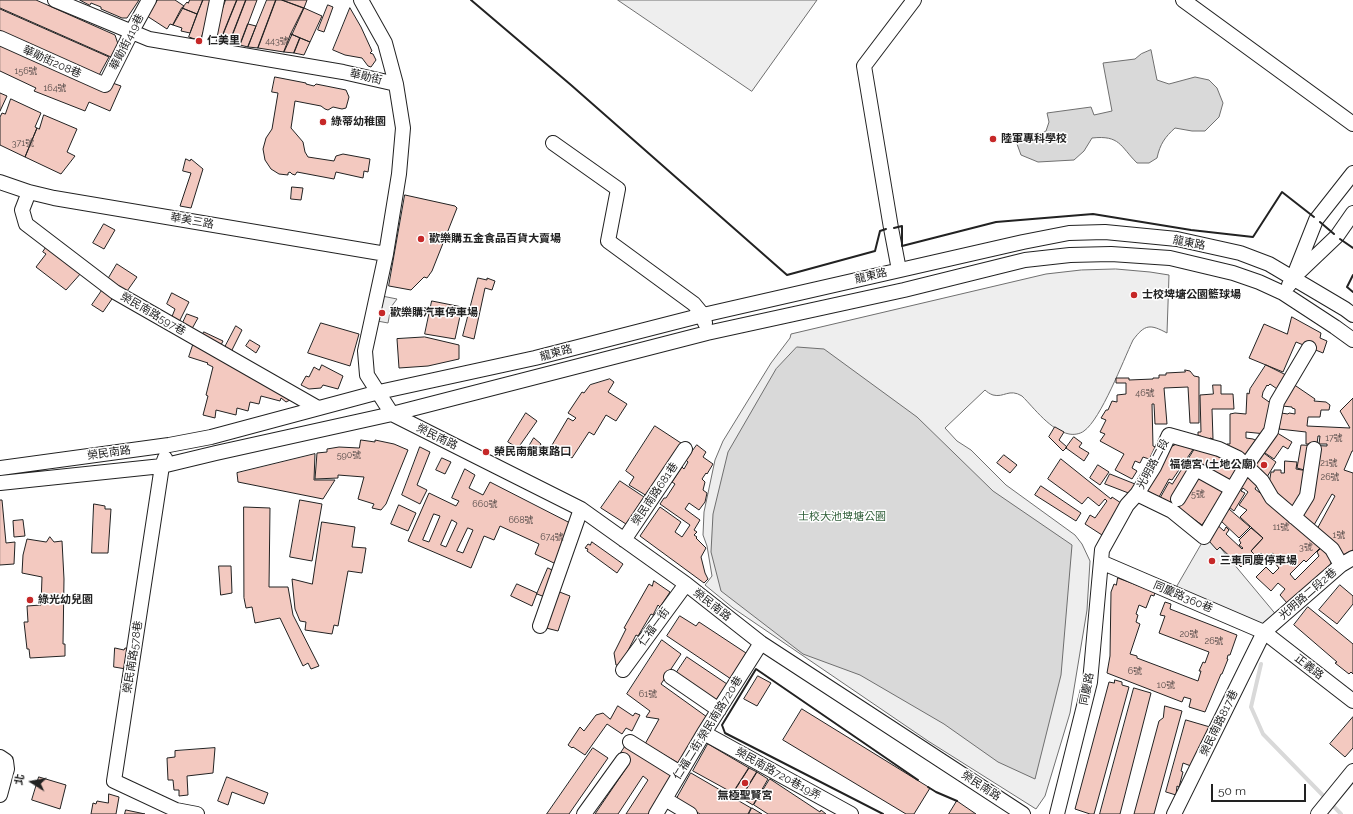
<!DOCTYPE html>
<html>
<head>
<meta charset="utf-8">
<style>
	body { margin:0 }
	#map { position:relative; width:1353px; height:814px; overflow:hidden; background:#fff; font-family:Raleway,"Noto Sans TC",sans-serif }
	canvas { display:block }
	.north { position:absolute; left:12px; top:762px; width:40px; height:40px; -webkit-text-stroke:3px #fff; paint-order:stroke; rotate:281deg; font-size:11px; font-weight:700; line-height:16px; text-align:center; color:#222 }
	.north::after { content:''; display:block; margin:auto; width:14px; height:18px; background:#222; clip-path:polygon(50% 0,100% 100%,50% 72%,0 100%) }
	.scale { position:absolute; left:1211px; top:784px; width:95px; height:18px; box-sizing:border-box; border:2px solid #222; border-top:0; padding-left:5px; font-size:12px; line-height:14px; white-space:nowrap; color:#222; -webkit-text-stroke:3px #fff; paint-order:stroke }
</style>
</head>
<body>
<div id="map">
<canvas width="1353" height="814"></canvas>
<div class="north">北</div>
<div class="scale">50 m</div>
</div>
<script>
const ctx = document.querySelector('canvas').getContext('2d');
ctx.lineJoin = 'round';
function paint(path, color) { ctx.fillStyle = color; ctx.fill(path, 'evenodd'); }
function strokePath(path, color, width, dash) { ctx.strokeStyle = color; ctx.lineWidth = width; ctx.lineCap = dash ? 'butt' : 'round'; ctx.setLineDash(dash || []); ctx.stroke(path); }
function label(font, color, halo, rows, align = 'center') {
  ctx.font = font + ' Raleway,"Noto Sans TC",sans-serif'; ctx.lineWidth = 3; ctx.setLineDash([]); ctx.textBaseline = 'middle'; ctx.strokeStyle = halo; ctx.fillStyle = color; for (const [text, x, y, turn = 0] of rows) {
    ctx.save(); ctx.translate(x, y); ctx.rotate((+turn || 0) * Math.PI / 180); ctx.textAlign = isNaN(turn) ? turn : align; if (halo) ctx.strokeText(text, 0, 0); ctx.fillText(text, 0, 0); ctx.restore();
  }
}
const green = new Path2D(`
	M618,0H817L752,91Z
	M1116,269L1150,272L1169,275L1167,333C1150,324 1145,324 1133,340C1123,361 1101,419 1084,431C1080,434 1074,435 1069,434C1050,430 1035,409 1022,396C1009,388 1004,398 993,395C990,394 987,392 985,390L945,428L957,441L971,450L1006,485L1075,535L1082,544L1090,561L1087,610L1070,713L1045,796L1036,809L928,741L733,608L705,585L712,576L707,546L703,535L704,512L715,460L723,441L771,363L790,338L791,334L1046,274L1081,270Z`);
paint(green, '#eee');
strokePath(green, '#6f6f6f', 1);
const parking = new Path2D(`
	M377,295L397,299L391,307L388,323L372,320Z
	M1208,533L1278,617L1264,630L1175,590Z`);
paint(parking, '#ededed');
strokePath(parking, '#6f6f6f', 1);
const water = new Path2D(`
	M1151,50L1157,80L1169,84L1195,77L1209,80L1217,88L1223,103L1219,117L1205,131H1192L1175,128C1165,137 1160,144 1157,158L1149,163H1137C1120,146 1120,135 1092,138L1084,151L1074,160L1038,162L1021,155L1017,144L1020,134C1029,136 1038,136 1046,131L1049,122L1047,113L1091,107L1094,115L1112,111L1103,63L1135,59L1141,54Z
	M797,347L824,349L917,417L993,491L1072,545L1061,675L1035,779L998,762L944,724L860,675L803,654L721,591L711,552L713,514L728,452L776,369Z`);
paint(water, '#d9d9d9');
strokePath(water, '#6f6f6f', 1);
strokePath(new Path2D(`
	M1261,664L1251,707L1263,734L1341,814`), '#d9d9d9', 4);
const building = new Path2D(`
	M0,0H36L115,35L118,44L111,57L0,8Z
	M80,0H139L127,18H122L101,9V7L91,3L90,5Z
	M158,0H175L184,6L173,25L170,24L167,29L147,16Z
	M190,0H203L197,14L182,8L187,2L188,3Z
	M203,0H215L200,41L189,37Z
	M226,0H237L220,42L211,41Z
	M237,0H246L229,44L220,42Z
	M246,0H257L240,45L229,44Z
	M267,0H276L258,48L248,47Z
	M276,0H282L304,8L284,52L258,48Z
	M282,0H307L304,8Z
	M328,5L333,7L324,32L318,30Z
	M182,8L197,14L190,33L181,31L182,28L173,25Z
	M304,8L322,16L310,42L291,34Z
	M350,8L361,27L372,51L370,53L373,54L376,60L371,67L368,66L362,58L345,55L333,50Z
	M0,9L109,57L98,77L0,33Z
	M248,24L256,26L248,47L240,45Z
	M291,34L300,38L294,53L284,52Z
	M300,38L310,42L304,55L294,53Z
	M0,43L121,86L110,111L89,102L85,111L34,91L36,88L0,71Z
	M275,77L306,83V84L314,86L316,84L346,90L349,97L346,108L342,109L333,107L328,110L325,109L321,106L295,101L291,128L303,142L305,152L308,157L334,161L336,156L343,154L370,159L368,172L364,171L363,178L336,172L334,179L297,172L295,175L292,174L290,172L288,173V175L279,174L271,169L265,160L263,149L266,138L272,129L278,93L272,92Z
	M0,93L7,96L0,111Z
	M11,99L41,113L35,127L37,128L25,157L0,145V117L2,113L5,114Z
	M44,115L77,129L67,152L75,156L61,174L25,157L37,128L39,129Z
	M186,159L190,161L191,159L203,169L191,208L180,206L191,173L183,171Z
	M292,187L303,188L301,200L291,199Z
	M405,195L455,206L457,208L432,271L427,278L424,277L411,290L389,286Z
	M104,224L115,230L104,249L93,243Z
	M47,246L82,272L66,290L36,267L46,254L43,252Z
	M117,264L137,277L125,294L107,281Z
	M478,278L487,280V278L495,281L492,290L485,288L474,339L463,336Z
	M103,289L114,296L103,312L92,305Z
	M172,293L189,302L176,328L169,324L175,309L167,304Z
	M432,301L462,307L455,339L425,334Z
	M187,314L198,318L189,334L180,329Z
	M1292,317L1321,333L1320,338L1327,341L1323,353L1296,342L1283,372L1249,358L1264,324L1287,334Z
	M321,323L359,334L350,366L308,353Z
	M236,326L242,330L230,354L223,351Z
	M204,332L223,341L219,349L200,340Z
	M425,337L459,345V359L428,366L399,368L397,339Z
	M250,340L260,346L256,353L246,346Z
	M193,345L199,347L292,399L286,402L281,398L280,401L261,396L259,404L250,402L248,411L237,408L236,415L216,410L215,418L203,415L208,396L206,395L213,367L207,364L208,363L189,357Z
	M322,365L343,376L338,389L323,385L321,388L309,389L301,385L306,376L309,377L314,367L319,370Z
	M1266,365L1288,376L1280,391L1270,384L1268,386L1267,385L1263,392L1262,397L1272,404L1266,434L1246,432V438L1253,439L1259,442L1249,460L1226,449L1227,444H1230V414L1235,413L1246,414L1247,393L1249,394L1250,389Z
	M1185,370L1190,371L1194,376L1199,377V423H1190L1188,387L1164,388L1167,424H1155L1154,404H1152L1153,446L1158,448L1152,460L1143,457L1140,463L1135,461L1132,468L1137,471L1132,479L1115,470L1124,454L1100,441L1105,434L1100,432L1106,420L1101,418L1106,410H1108L1112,401L1117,402V395L1126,394V383H1116V378H1129V380L1153,379V378H1159V375H1166V373L1185,372Z
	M610,379L614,382L608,392L627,404L616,421L606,415L594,435L589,432L572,458L552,445L568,418L573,421L576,418L568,413L582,392L584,393L590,385Z
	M1293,384L1315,399L1314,401L1326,402L1330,405L1329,410H1321L1320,417H1308L1307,426L1350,428L1340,411L1353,398V451H1352L1344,470L1353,473V550L1343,555L1316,531L1335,496L1332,494L1314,525L1300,515L1308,471L1297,468L1301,445L1327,446V444H1319L1320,436H1318L1317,444H1306V432L1279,429L1281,413L1288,414L1289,413L1295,414V409L1292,408V407L1282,406Z
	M1213,385H1221V394H1233L1234,409H1212L1213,439L1210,438V443L1201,438V436H1198V432H1201L1200,395L1213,394Z
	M526,413L537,421L518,448L508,442Z
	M655,426L684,445L647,496L629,485L634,477L626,471Z
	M1055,427L1064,432L1059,440L1067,447L1063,451L1049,437Z
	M1274,431L1292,442L1288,449L1283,446L1274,459L1262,451Z
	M1074,437L1082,443L1079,447L1089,453L1084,461L1066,448Z
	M534,438L541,444L533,457L525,453Z
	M361,440L375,442V440L394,444L408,450L386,504L381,510L372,508L374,504L358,499L364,477L338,475V478L315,479L317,453L327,452V449L339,447L359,448Z
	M1177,444L1194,448L1172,480L1169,479L1159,497L1146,490L1157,475L1171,447Z
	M697,445L706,452L703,457L713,464L707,474L706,473L702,479L705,482L703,490L707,493L705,502L699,510L689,503L685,509L700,520L694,530L697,532L694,535L697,537L696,538L706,548L701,557L705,573L708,579L704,583L640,536L660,507L681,522L675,532L682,537L690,525L660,504L664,498H666L675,484L672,482L682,467L684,469L688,462L686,460Z
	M420,447L430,452L417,485L427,490L420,504L402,495Z
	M1196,447L1242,467L1230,485L1197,466L1174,505L1160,498L1169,482L1172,484Z
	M1261,451L1276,462L1267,477L1251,467Z
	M315,454L314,480H335L323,499L238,482L237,473Z
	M1004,455L1017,465L1010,473L997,463Z
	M442,458L451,462L445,474L436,470Z
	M1061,459L1111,499L1112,497L1121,503L1102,535L1085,524L1090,515L1095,518L1107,501L1105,499L1099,506L1088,497L1082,504L1048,479Z
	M1285,461L1297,462L1296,469L1308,471L1298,510L1294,511L1269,484L1271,472H1274V470H1281V473H1284Z
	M1098,465L1109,472L1100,485L1090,478Z
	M465,469L475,475L469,488L483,495L490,482L574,525L556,564L535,554L539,544L500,526L494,540L484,536L471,568L408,541L429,493L456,506L459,501L452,498ZM434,514L440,516L429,542L423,540ZM452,520L457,523L446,547L441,545ZM468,528L473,530L463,553L457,551Z
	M1245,470L1259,482L1255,489L1277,506L1321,547L1306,562L1304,560L1290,574L1295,580L1319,556L1317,552L1321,548L1331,559V564L1287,603L1280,595L1285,589L1278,583L1271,591L1256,577L1266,567L1273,574L1279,568L1274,562L1278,558L1272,553L1266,559L1261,553L1257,557L1251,551L1263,538L1240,517L1247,510L1239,505L1248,492L1243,488L1241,491L1245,493L1234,511L1224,503Z
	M1199,472L1227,489L1202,525L1176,506Z
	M1110,474L1135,484L1131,494L1105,484Z
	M620,481L650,501L635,522L626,524L601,508Z
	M1041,486L1081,513L1076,521L1035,495Z
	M0,500H2L6,543L15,542L14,564L0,565Z
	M300,500L322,504L312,561L290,557Z
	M94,504L105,506V509H111L108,553H92Z
	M399,505L416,513L408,531L391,524Z
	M244,507L270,508L269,587H288L293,615L319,666L311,669L308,663L303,666L280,618L255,623L252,607L246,608L244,598Z
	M1229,509L1250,527L1239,538L1220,520Z
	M23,520L25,536L14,537L13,521Z
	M322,522L355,527L352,547L366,548L362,573L348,571L338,626L334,625L332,634L305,630L306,622L300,621L295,609L292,579L312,584Z
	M1214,522L1224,531L1226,527L1229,530L1226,534L1242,549L1243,548L1239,545L1241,543L1239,540L1251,528L1263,538L1251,551L1254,554L1241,567L1220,547L1217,550L1201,532Z
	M50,537L54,542L62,541L64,579L63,644H65V656L30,658L29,649H27L24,622H28L27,606L41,605L42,577L22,573L23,555L27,539L46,542Z
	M592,542L623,564L617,573L587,551L588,549L585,548L588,544L590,545Z
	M219,566H231L232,593L221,595Z
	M548,568L554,571L545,597L537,594Z
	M1118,578L1155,592L1154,596L1151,595L1146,608L1139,605L1136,614L1138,615L1136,622L1140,624L1130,654L1137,656V658L1198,681L1201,671H1199L1203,662L1205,663L1209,652L1159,633L1165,616L1160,615L1165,602L1171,604L1170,609L1237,635L1230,655H1228L1227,659H1228L1222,674H1221L1205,712L1189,707L1191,699L1184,697L1182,702L1107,673L1110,656L1111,592L1114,584L1116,585Z
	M654,581L670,592L660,607L658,605L653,615L651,614L638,636L636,635L620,666L616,665L614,653L626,629L624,628L649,584L652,586Z
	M517,584L537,593L532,606L511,596Z
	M1340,585L1353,596V604L1337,624L1319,610Z
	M557,591L570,596L558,631L546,628Z
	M1308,607L1353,644V674L1351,672L1349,674L1335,663L1337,662L1294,625Z
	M680,616L696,626L699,622L746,653L731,679L667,636Z
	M662,640L681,654L661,684L707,717L682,765L645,744L659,719L646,717L650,711L627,694Z
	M115,648L124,650L125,648L133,649L132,670L114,667Z
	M687,657L727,684L716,700L675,675Z
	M758,676L771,683L757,706L744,699Z
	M1115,680L1122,682V685L1129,687L1094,814H1090L1075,809L1109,682L1114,683Z
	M1134,688L1151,693L1120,814H1100Z
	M618,706L633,716L635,713L640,715L632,731L626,728L622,734L607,724L585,755L573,747L572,748L568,745L580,727L584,731L596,715L603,713L610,719Z
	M1165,706L1182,711L1154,814H1134L1159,721L1163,718Z
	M802,709L930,788L914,814H906L783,740Z
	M1353,717V748L1345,757L1330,744Z
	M1186,720L1210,727L1191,766L1183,763L1181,771L1183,772L1179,787L1177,786L1176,795L1166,792Z
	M708,744L749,768L733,793L693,771Z
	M626,745L676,774L651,814H626L648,780L643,776L618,814H595L627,767L617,759Z
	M215,748L213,773L187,776L188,795L179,796V790H174L173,780H168L167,758L175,757V751Z
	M593,748L608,758L569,814H547Z
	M749,768L757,772L741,798L733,793Z
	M757,772L768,779L753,805L741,798Z
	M691,773L751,808L748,814H700L676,800Z
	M39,777L66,785L60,809L32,800Z
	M227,777L268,793L264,804L232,792L228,805L218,801Z
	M770,779L820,812L821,810L826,814H768L754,805Z
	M109,794L119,797L116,814H91L93,803L96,804L97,801L108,803Z
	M957,801L976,814H949Z
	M752,808L762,814H749Z
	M126,810L145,814H125Z`);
paint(building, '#f3c9c0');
strokePath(building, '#222', 1);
const minor = new Path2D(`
	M55,0L149,39L343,72L396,84L403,128L399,174L386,254L365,351L367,375L392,414L581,509L686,584L761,643L1023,814
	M361,0L385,43L396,84
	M1183,0L1353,124
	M0,38L105,85L132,31L149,0
	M207,49L217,0
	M553,143L618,189L608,241L694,304L703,315L705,323
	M0,182L29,192L54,198L386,254
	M29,192L22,210L26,224L115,292L318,408
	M899,270L891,228L864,66L914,0
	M1296,275L1337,236L1353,213
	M1289,285L1293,278L1316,220L1353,173
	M165,458L162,466L114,781L176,810L197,814
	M0,468L169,445L211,437L379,392L535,358L703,315L1023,242L1069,233L1105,232L1177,239L1240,253L1269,264L1345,309L1353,315
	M0,483L162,466L216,453L392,414L707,333L904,290L1025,260L1070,255L1111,254L1170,258L1233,273L1259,282L1283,293L1335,327L1353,340
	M1137,494L1172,511L1204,537L1246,466L1271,431L1277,402L1309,348
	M1178,499L1196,469L1232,489
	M1294,517L1307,496L1314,449
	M624,540L685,449
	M1101,562L1264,632L1353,701
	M540,626L581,509
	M623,670L686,584
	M671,677L719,710
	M704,733L851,814
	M630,742L680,773
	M0,757L6,761L7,769L0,795
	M665,799L690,814
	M584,814L623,760
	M656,814L704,733L761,643
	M1057,814L1090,682L1102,550L1127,505L1137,494L1154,467L1169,435L1219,449L1238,458L1262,481L1272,498L1332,549L1341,565
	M1174,814L1264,632L1341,565L1353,558
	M1318,814L1353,771`);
strokePath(minor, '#222', 16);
strokePath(minor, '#fff', 14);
strokePath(new Path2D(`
	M471,0L571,85L787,275L875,251L880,231L886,229
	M1320,222L1334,234
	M894,228L902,226V246L996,222L1093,214L1191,230L1253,237L1282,192L1314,217
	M1340,239L1353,248
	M1353,275L1347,287L1353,292
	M928,787L936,792L957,801
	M883,814L725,733L722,725L756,669L918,780`), '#222', 2);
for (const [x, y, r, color] of [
	[199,41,4,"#c62828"],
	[323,122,4,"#c62828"],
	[993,139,4,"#c62828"],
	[421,239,4,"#c62828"],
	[1134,295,4,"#c62828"],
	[382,313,4,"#c62828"],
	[486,452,4,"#c62828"],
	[1264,465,4,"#c62828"],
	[1212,561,4,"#c62828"],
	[30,600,4,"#c62828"],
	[745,783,4,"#c62828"]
]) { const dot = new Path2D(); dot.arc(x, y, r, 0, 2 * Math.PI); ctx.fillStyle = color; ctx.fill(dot); strokePath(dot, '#fff', 1.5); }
label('9px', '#564c4a', null, [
	["443號",277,41],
	["156號",26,71],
	["164號",55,88],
	["371號",23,143],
	["46號",1145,393],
	["17號",1334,438],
	["590號",349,455],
	["21號",1329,463],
	["26號",1330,477],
	["5號",1198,494],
	["660號",485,504],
	["668號",521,520],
	["11號",1281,527],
	["1號",1339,535],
	["674號",552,537],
	["3號",1306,547],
	["20號",1189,634],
	["26號",1214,641],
	["6號",1135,671],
	["10號",1166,685],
	["61號",648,694]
]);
label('bold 11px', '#222', '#fff', [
	["仁美里",207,41],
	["綠蒂幼稚園",331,122],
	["陸軍專科學校",1001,139],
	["歡樂購五金食品百貨大賣場",429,239],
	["士校埤塘公園籃球場",1142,295],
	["歡樂購汽車停車場",390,313],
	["榮民南龍東路口",494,452],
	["福德宮 (土地公廟)",1256,465,"right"],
	["三車同慶停車場",1220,561],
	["綠光幼兒園",38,600],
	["無極聖賢宮",745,796,"center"]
], 'left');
label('11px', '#222', '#fff', [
	["華勛街419巷",127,42,-63],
	["華勛街208巷",52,62,24],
	["華勛街",366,77,13],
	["華美三路",192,221,10],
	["龍東路",1189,243,11],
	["龍東路",871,276,-13],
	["榮民南路597巷",153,314,30],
	["龍東路",556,353,-15],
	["榮民南路",437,437,26],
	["榮民南路",109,453,-8],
	["光明路二段",1153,464,-62],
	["榮民南路681巷",655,494,-56],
	["光明路二段2巷",1308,594,-41],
	["同慶路360巷",1183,597,23],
	["榮民南路",712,605,38],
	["仁福一街",654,627,-54],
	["榮民南路578巷",133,657,-81],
	["正義路",1309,667,38],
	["同慶路",1087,689,-79],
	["榮民南路817巷",1219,723,-64],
	["仁福二街;榮民南路720巷",708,728,-58],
	["榮民南路720巷19弄",778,774,29],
	["榮民南路",981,786,33]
]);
label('11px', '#2f5e38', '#fff', [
	["士校大池埤塘公園",842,517]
]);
</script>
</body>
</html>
